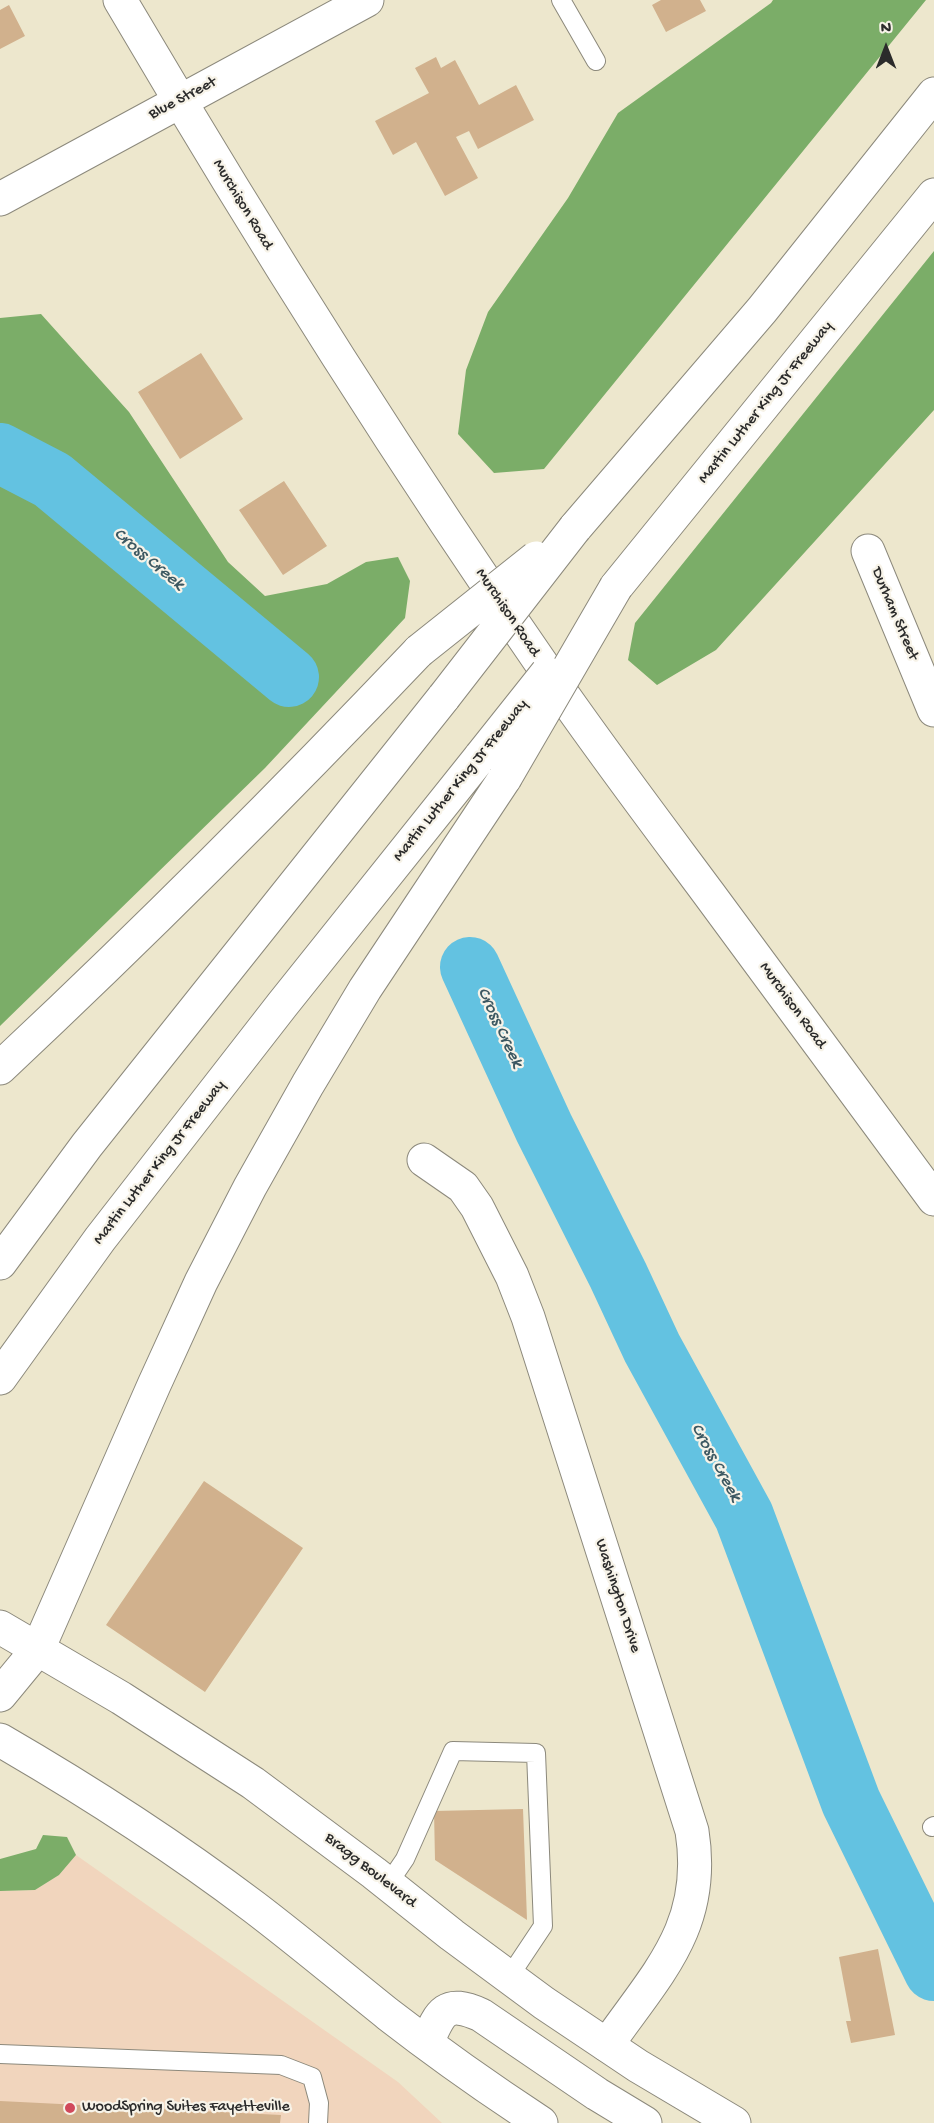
<!DOCTYPE html>
<html>
<head>
<meta charset="utf-8">
<style>
	body { margin:0 }
	#map { position:relative; width:934px; height:2123px; overflow:hidden; background:#ede7cd; font-family:"Gochi Hand",sans-serif }
	canvas { display:block }
	.north { position:absolute; left:856px; top:18px; width:60px; height:60px; -webkit-text-stroke:4px #f7f3e8; paint-order:stroke; rotate:0deg; font-size:16px; font-weight:700; line-height:24px; text-align:center; color:#2b2b2b }
	.north::after { content:''; display:block; margin:auto; width:21px; height:27px; background:#2b2b2b; clip-path:polygon(50% 0,100% 100%,50% 72%,0 100%) }
</style>
</head>
<body>
<div id="map">
<canvas width="934" height="2123"></canvas>
<div class="north">N</div>
</div>
<script>
const ctx = document.querySelector('canvas').getContext('2d');
ctx.lineJoin = 'round';
function paint(path, color) { ctx.fillStyle = color; ctx.fill(path, 'evenodd'); }
function strokePath(path, color, width, dash) { ctx.strokeStyle = color; ctx.lineWidth = width; ctx.lineCap = dash ? 'butt' : 'round'; ctx.setLineDash(dash || []); ctx.stroke(path); }
function label(font, color, halo, rows, align = 'center') {
  ctx.font = font + ' "Gochi Hand",sans-serif'; ctx.lineWidth = 4.5; ctx.setLineDash([]); ctx.textBaseline = 'middle'; ctx.strokeStyle = halo; ctx.fillStyle = color; for (const [text, x, y, turn = 0] of rows) {
    ctx.save(); ctx.translate(x, y); ctx.rotate((+turn || 0) * Math.PI / 180); ctx.textAlign = isNaN(turn) ? turn : align; if (halo) ctx.strokeText(text, 0, 0); ctx.fillText(text, 0, 0); ctx.restore();
  }
}
paint(new Path2D(`
	M76,1855L398,2082L442,2123H0V1891L35,1890L59,1875Z`), '#f1d5bd');
paint(new Path2D(`
	M773,0H926L544,469L494,473L458,434L466,370L488,312L568,198L618,113L771,3Z
	M934,251V410L716,650L657,685L628,660L635,623Z
	M41,314L129,412L228,562L265,596L327,584L366,562L398,557L410,581L405,618L265,768L0,1026V318Z
	M43,1835L67,1837L76,1855L59,1875L35,1890L0,1891V1859L36,1849Z`), '#7bad68');
strokePath(new Path2D(`
	M0,453L52,480L289,677
	M470,967L544,1128L618,1275L652,1348L744,1516L851,1802L934,1971`), '#63c2e1', 60);
paint(new Path2D(`
	M661,0H700L706,11L666,32L652,5Z
	M9,5L25,36L0,49V10Z
	M436,57L441,68L455,60L479,105L516,85L534,120L478,149L469,131L456,137L478,178L445,196L416,142L393,155L375,121L429,93L415,68Z
	M201,353L243,419L180,459L138,392Z
	M284,481L327,546L283,575L239,510Z
	M204,1481L303,1548L205,1692L106,1625Z
	M523,1809L527,1920L435,1860L434,1811Z
	M878,1949L895,2035L851,2043L846,2021H851L839,1957Z
	M0,2101L281,2115L280,2123H0Z`), '#d1b18d');
const lane = new Path2D(`
	M561,0L596,61
	M932,1827L934,1826
	M388,1884L405,1859L453,1751L536,1753L543,1926L509,1977
	M0,2054L281,2065L312,2077L319,2103L318,2123`);
const street = new Path2D(`
	M179,102L367,0
	M868,551L934,710
	M424,1160L463,1187L477,1207L512,1276L528,1317L692,1831C707,1926 658,1972 607,2045`);
const secondary = new Path2D(`
	M0,199L179,102`);
const primary = new Path2D(`
	M120,0C257,233 400,460 554,682C604,754 657,824 709,894C784,996 859,1097 934,1199
	M0,1627L121,1698L253,1783L374,1873L452,1935L544,2003L638,2066L734,2123
	M0,1740C88,1791 173,1846 254,1907C300,1942 344,1979 389,2015C438,2053 489,2089 541,2123
	M427,2043C440,2012 445,1999 481,2015L597,2094L645,2123`);
const highway = new Path2D(`
	M575,528L762,310L934,94
	M616,587L934,195
	M0,1068C144,933 283,794 419,651
	M0,1263L87,1145L444,697
	M0,1378L100,1239L282,1005L481,756
	M0,1695L38,1649L154,1385L201,1282L250,1187L308,1084L365,989L505,778`);
strokePath(lane, '#8c897c', 20);
strokePath(street, '#8c897c', 35);
strokePath(secondary, '#8c897c', 35);
strokePath(primary, '#8c897c', 35);
strokePath(highway, '#8c897c', 35);
strokePath(lane, '#fff', 18);
strokePath(street, '#fff', 33);
strokePath(secondary, '#fff', 33);
strokePath(primary, '#fff', 33);
strokePath(highway, '#fff', 33);
const highwayBridge = new Path2D(`
	M419,651L536,558
	M444,697L575,528
	M481,756L547,673
	M505,778L616,587`);
strokePath(highwayBridge, '#8c897c', 35, []);
strokePath(highwayBridge, '#fff', 33);
for (const [x, y, r, color] of [
	[70,2108,6,"#d1495b"]
]) { const dot = new Path2D(); dot.arc(x, y, r, 0, 2 * Math.PI); ctx.fillStyle = color; ctx.fill(dot); strokePath(dot, '#f7f3e8', 2); }
label('16px', '#2b2b2b', '#f7f3e8', [
	["Blue Street",183,99,-28],
	["Murchison Road",242,205,59],
	["Martin Luther King Jr Freeway",766,403,-51],
	["Murchison Road",507,613,56],
	["Durham Street",894,614,67],
	["Martin Luther King Jr Freeway",461,781,-51],
	["Murchison Road",792,1006,54],
	["Martin Luther King Jr Freeway",160,1163,-52],
	["Washington Drive",617,1596,72],
	["Bragg Boulevard",370,1871,38]
]);
label('16px', '#2b2b2b', '#f7f3e8', [
	["WoodSpring Suites Fayetteville",82,2108]
], 'left');
label('italic 18px', '#3c5862', '#f7f3e8', [
	["Cross Creek",148,560,40],
	["Cross Creek",499,1028,65],
	["Cross Creek",715,1463,61]
]);
</script>
</body>
</html>
